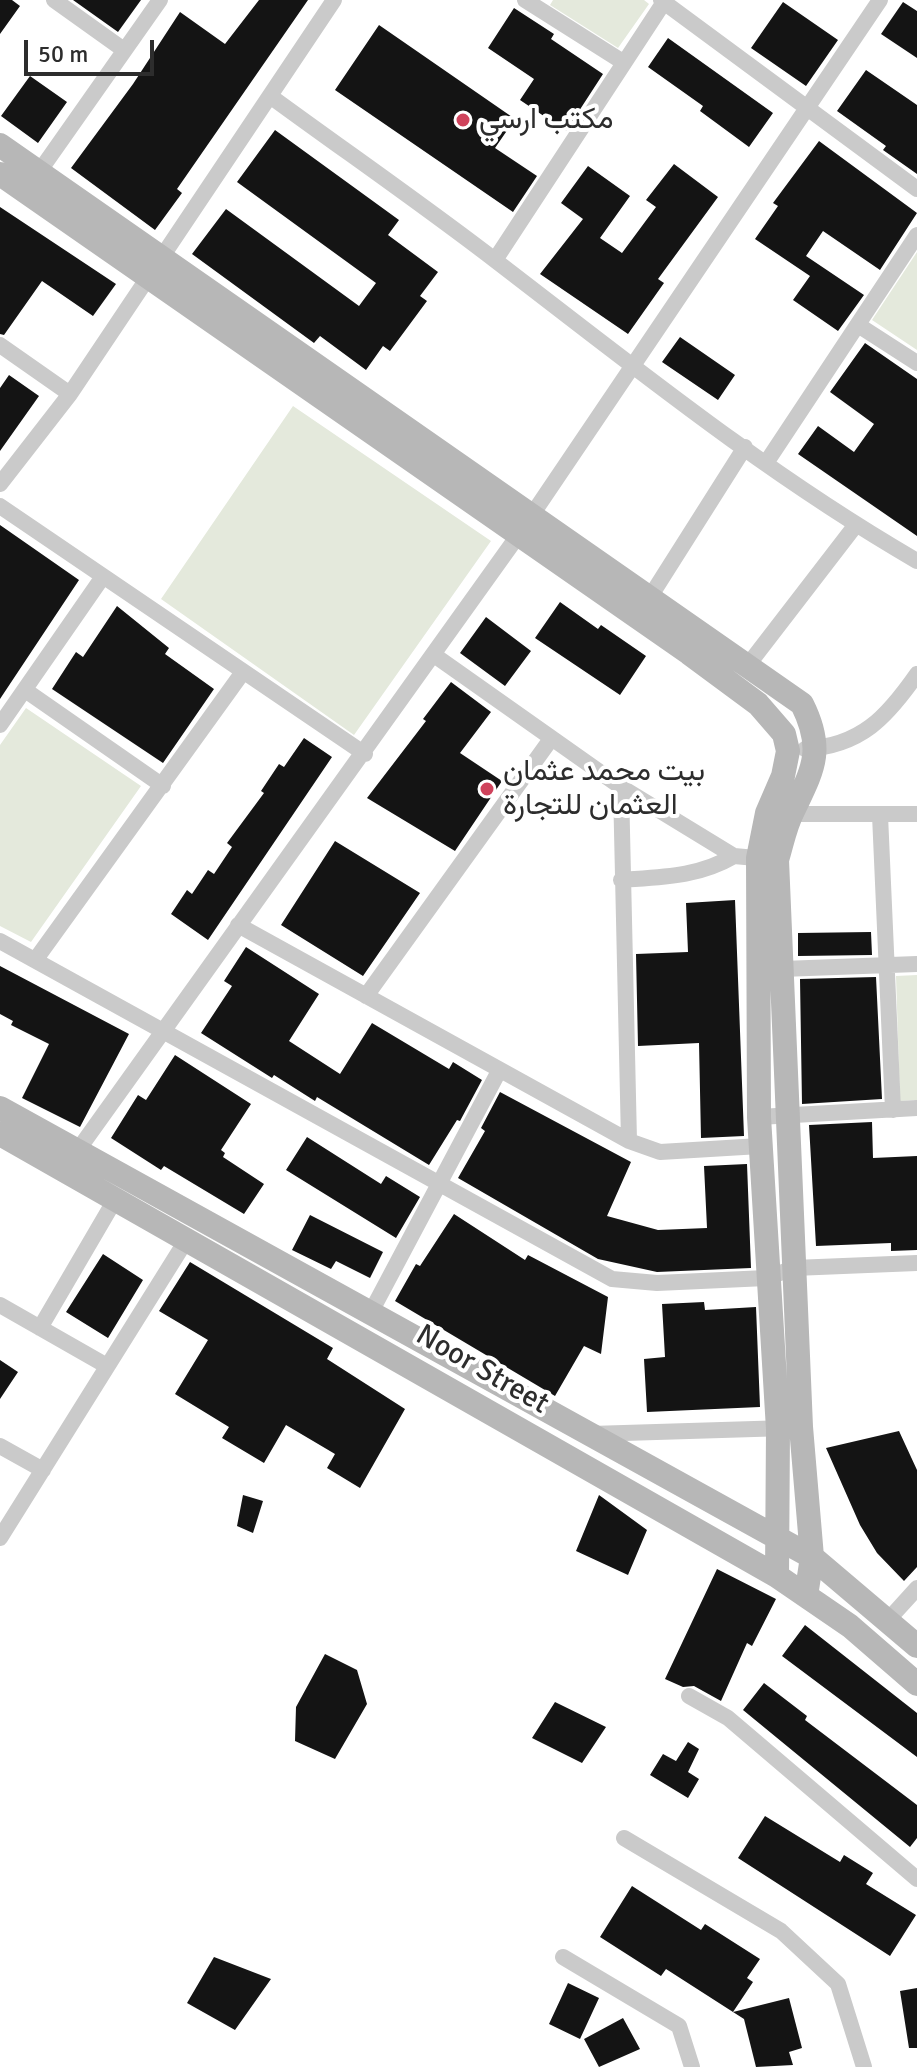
<!DOCTYPE html>
<html>
<head>
<meta charset="utf-8">
<style>
	body { margin:0 }
	#map { position:relative; width:917px; height:2067px; overflow:hidden; background:#fff; font-family:Signika,sans-serif }
	canvas { display:block }
	.scale { position:absolute; left:24px; top:40px; width:130px; height:36px; box-sizing:border-box; border:4px solid #2d2d2d; border-top:0; padding-left:10px; font-size:24px; line-height:28px; white-space:nowrap; color:#2d2d2d; -webkit-text-stroke:6px #fff; paint-order:stroke }
</style>
</head>
<body>
<div id="map">
<canvas width="917" height="2067"></canvas>
<div class="scale">50 m</div>
</div>
<script>
const ctx = document.querySelector('canvas').getContext('2d');
ctx.lineJoin = 'round';
function paint(path, color) { ctx.fillStyle = color; ctx.fill(path, 'evenodd'); }
function strokePath(path, color, width, dash) { ctx.strokeStyle = color; ctx.lineWidth = width; ctx.lineCap = dash ? 'butt' : 'round'; ctx.setLineDash(dash || []); ctx.stroke(path); }
function label(font, color, halo, rows, align = 'center') {
  ctx.font = font + ' Signika,Vazirmatn,sans-serif'; ctx.lineWidth = 8; ctx.setLineDash([]); ctx.textBaseline = 'middle'; ctx.strokeStyle = halo; ctx.fillStyle = color; for (const [text, x, y, turn = 0] of rows) {
    ctx.save(); ctx.translate(x, y); ctx.rotate((+turn || 0) * Math.PI / 180); ctx.textAlign = isNaN(turn) ? turn : align; if (halo) ctx.strokeText(text, 0, 0); ctx.fillText(text, 0, 0); ctx.restore();
  }
}
paint(new Path2D(`
	M553,0H644L649,4L618,48L550,5Z
	M917,252V350L872,320Z
	M293,406L491,541L354,735L161,599Z
	M26,708L141,786L31,942L0,926V745Z
	M917,975V1100L900,1101L896,976Z`), '#e4e9dc');
paint(new Path2D(`
	M0,0H12L20,6L0,34Z
	M73,0H141L118,32Z
	M259,0H308L177,189L182,193L155,230L71,168L133,84L180,12L225,44Z
	M783,2L838,40L806,86L751,48Z
	M903,2L917,11V58L881,34Z
	M514,8L554,34L551,39L603,74L566,131L520,100L534,79L488,48Z
	M379,25L515,119L495,148L537,176L513,212L335,90Z
	M668,38L773,113L749,147L700,111L703,106L648,67Z
	M866,70L917,105V174L883,150L886,146L837,111Z
	M30,76L67,102L38,143L1,116Z
	M275,130L399,220L388,235L438,272L420,296L427,301L390,351L383,346L366,370L320,336L314,343L192,254L226,209L359,306L376,283L237,182Z
	M819,141L917,213L880,270L823,231L806,256L864,295L838,331L793,300L810,276L755,239L778,206L773,203Z
	M674,164L718,197L658,279L664,283L628,334L540,274L583,219L561,203L588,166L630,196L600,238L622,253L656,207L646,200Z
	M0,207L116,284L93,316L42,281L4,335L0,334Z
	M680,337L735,375L718,400L662,362Z
	M865,343L917,379V536L798,454L818,426L854,452L874,424L830,392Z
	M9,375L39,396L0,451V388Z
	M0,525L79,580L0,699Z
	M560,602L598,629L601,625L646,656L620,695L535,638Z
	M117,606L169,648L165,654L214,689L163,763L52,689L76,652L83,657Z
	M486,617L531,651L505,686L460,653Z
	M451,682L491,712L460,753L502,781L455,851L367,798L426,721L423,719Z
	M304,738L332,757L208,940L171,914L187,890L192,894L208,870L214,874L232,847L227,843L264,793L261,791L279,764L284,767Z
	M335,841L420,893L363,976L281,925Z
	M735,900L744,1136L701,1138L699,1043L638,1046L636,954L688,952L686,903Z
	M871,932L872,955L798,956V933Z
	M246,947L319,994L289,1041L340,1074L372,1023L449,1069L453,1062L482,1080L460,1121L457,1120L429,1165L317,1097L315,1101L274,1075L272,1078L201,1033L232,986L224,981Z
	M0,966L129,1034L80,1127L22,1098L49,1044L11,1025L13,1021L0,1014Z
	M876,977L882,1099L802,1104L800,979Z
	M175,1055L251,1104L221,1150L225,1153L223,1157L264,1184L244,1214L164,1166L161,1170L111,1138L138,1095L146,1100Z
	M500,1092L631,1162L607,1216L658,1230L707,1228L704,1166L747,1164L751,1268L657,1272L598,1259L458,1178L485,1131L481,1128Z
	M872,1122L873,1158L917,1156V1250L891,1251V1243L816,1246L809,1125Z
	M307,1137L381,1184L386,1176L420,1197L396,1238L286,1170Z
	M454,1214L525,1260L528,1255L608,1297L601,1354L584,1346L555,1396L395,1301L416,1264L420,1266Z
	M310,1215L383,1252L370,1278L336,1261L331,1269L292,1250Z
	M103,1254L143,1280L108,1338L66,1312Z
	M190,1262L333,1348L327,1359L405,1409L360,1488L327,1468L335,1454L286,1425L264,1463L222,1438L229,1427L175,1394L208,1340L159,1311Z
	M704,1302L705,1310L756,1307L760,1407L647,1412L644,1359L665,1357L662,1304Z
	M0,1360L18,1372L0,1399Z
	M899,1431L917,1470V1567L904,1581L877,1553L860,1525L826,1448Z
	M243,1495L263,1501L253,1533L237,1526Z
	M599,1495L647,1530L628,1575L576,1551Z
	M717,1569L776,1599L752,1646L747,1643L721,1701L694,1686L683,1687L665,1679Z
	M805,1625L917,1713V1757L782,1656Z
	M325,1654L357,1670L367,1704L335,1759L295,1741L296,1707Z
	M764,1683L807,1716L805,1720L917,1805V1838L910,1847L743,1710Z
	M555,1702L606,1727L582,1763L532,1738Z
	M688,1742L699,1749L688,1772L699,1779L688,1798L650,1775L663,1754L676,1761Z
	M765,1816L840,1862L844,1855L873,1873L866,1884L916,1915L890,1956L738,1858Z
	M632,1886L701,1930L705,1924L760,1959L747,1978L753,1982L733,2012L666,1969L661,1976L600,1937Z
	M214,1957L271,1979L235,2030L187,2003Z
	M568,1983L599,1998L580,2039L549,2024Z
	M917,1988V2048H909L900,1991Z
	M789,1998L802,2048L789,2052L793,2065L756,2067L744,2019L733,2012Z
	M623,2018L640,2049L599,2067L584,2039Z`), '#141414');
strokePath(new Path2D(`
	M54,0L124,50
	M525,0L623,62
	M661,0L917,189
	M270,96C345,151 422,204 496,261C633,366 768,475 917,561
	M39,172L160,0
	M495,260L664,2
	M858,325L917,363
	M0,345L70,394
	M766,463L917,235
	M0,484L70,394L334,0
	M0,506L365,754
	M650,597L745,447
	M434,655L621,787L734,856L767,859
	M748,665L855,526
	M25,690L163,786
	M0,725L102,578
	M805,749C861,746 887,717 917,674
	M621,787L629,1141
	M785,814H917
	M880,815L893,1110
	M621,880C662,877 698,877 734,856
	M238,925L629,1141L660,1152L760,1146
	M0,941L612,1279L657,1283L766,1278L794,1268L917,1263
	M36,959L243,672
	M782,969L917,964
	M366,996L551,739
	M759,1117L917,1108
	M73,1157L517,537L880,0
	M0,1305L107,1366
	M371,1312L499,1071
	M40,1328L116,1198
	M591,1434L787,1428
	M0,1446L43,1470
	M0,1538L187,1239
	M888,1620L917,1588
	M689,1696L728,1718L917,1879
	M624,1838L781,1931L838,1984L864,2067
	M563,1957L679,2026L692,2067`), '#cacaca', 16);
strokePath(new Path2D(`
	M0,145L802,704C825,750 813,769 793,811C785,826 782,844 777,860L801,1427L812,1557L806,1596
	M0,174L689,653L758,704L784,734L788,751L783,776L767,813L758,858L759,1117L778,1429L777,1576
	M0,1108L812,1557L917,1646
	M0,1134L777,1576L850,1626L917,1684`), '#b7b7b7', 24);
for (const [x, y, r, color] of [
	[463,120,8,"#cf435c"],
	[487,789,8,"#cf435c"]
]) { const dot = new Path2D(); dot.arc(x, y, r, 0, 2 * Math.PI); ctx.fillStyle = color; ctx.fill(dot); strokePath(dot, '#fff', 3); }
label('30px', '#2d2d2d', '#fff', [
	["مكتب ارسي",479,120],
	["بيت محمد عثمان",503,772],
	["العثمان للتجارة",503,806]
], 'left');
label('30px', '#2d2d2d', '#fff', [
	["Noor Street",482,1370,30]
]);
</script>
</body>
</html>
